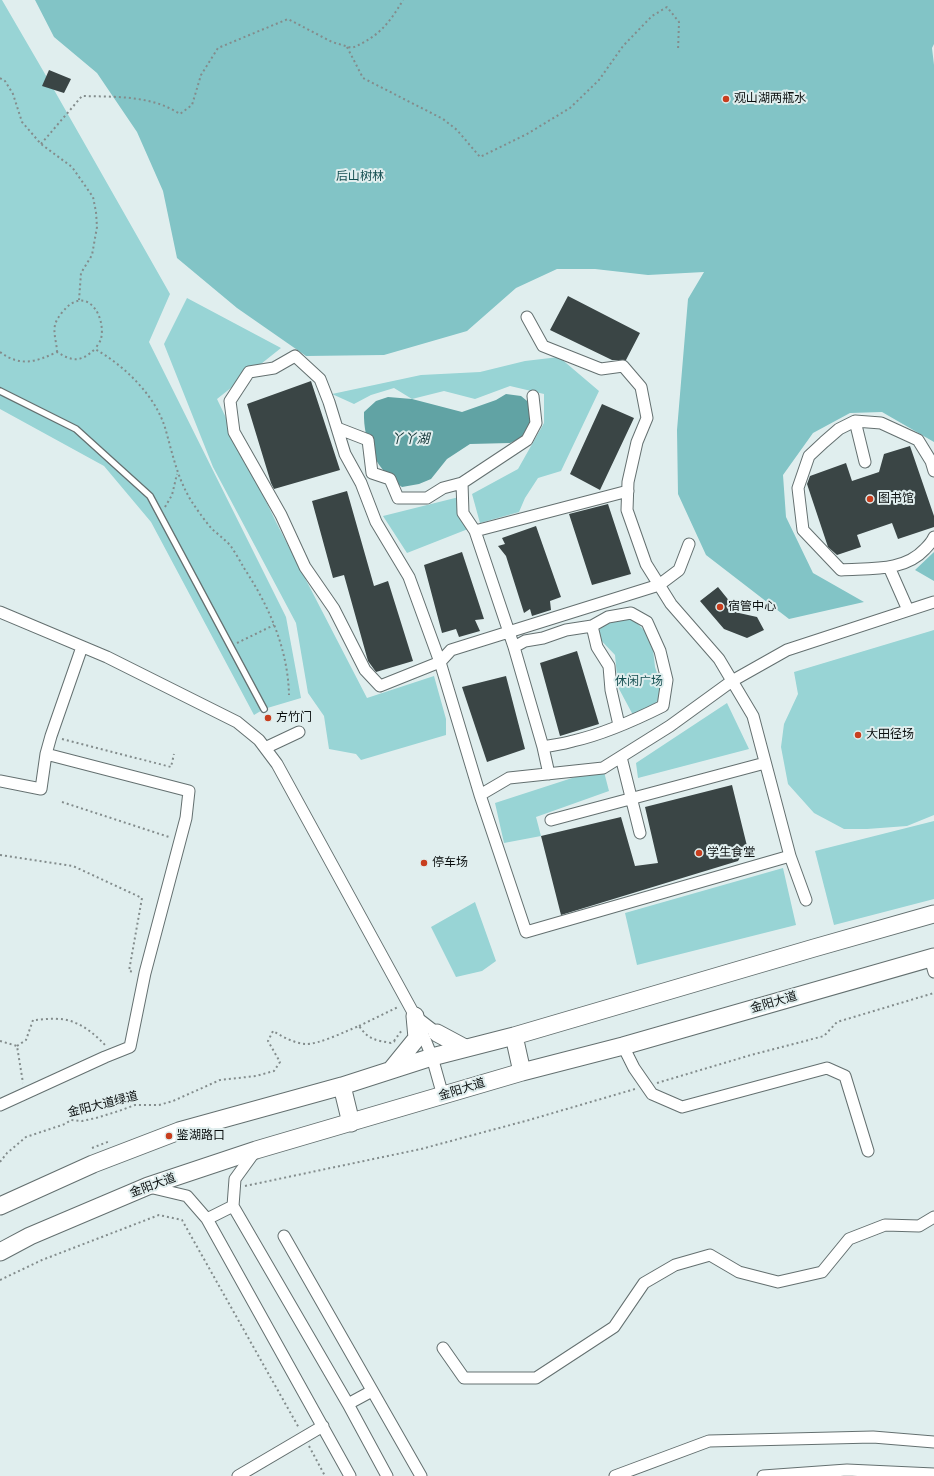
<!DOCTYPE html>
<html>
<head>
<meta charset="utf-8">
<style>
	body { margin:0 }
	canvas { display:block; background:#e0eeee }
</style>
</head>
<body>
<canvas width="934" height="1476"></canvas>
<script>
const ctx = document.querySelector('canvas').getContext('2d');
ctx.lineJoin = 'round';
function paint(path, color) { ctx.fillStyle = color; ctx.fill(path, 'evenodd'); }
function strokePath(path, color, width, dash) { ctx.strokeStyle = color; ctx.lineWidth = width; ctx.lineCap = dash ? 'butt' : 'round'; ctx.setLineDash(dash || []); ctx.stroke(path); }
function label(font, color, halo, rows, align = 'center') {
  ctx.font = font + ' Poppins,"Noto Sans SC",sans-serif'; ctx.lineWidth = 4; ctx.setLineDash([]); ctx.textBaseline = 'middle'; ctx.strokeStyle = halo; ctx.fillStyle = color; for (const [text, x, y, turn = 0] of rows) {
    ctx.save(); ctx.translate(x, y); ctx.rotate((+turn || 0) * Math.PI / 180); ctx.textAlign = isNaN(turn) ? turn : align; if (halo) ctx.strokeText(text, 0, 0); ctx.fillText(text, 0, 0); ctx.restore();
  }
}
paint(new Path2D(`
	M0,0H2C59,97 114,196 170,294L149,342L286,617L301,698L264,709L254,715L151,522L104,466L0,409Z
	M187,298L281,348L217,399L276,522L367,698L434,676L446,719V735L361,760L356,754L329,749L324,716L308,693L296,623L213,467L164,344Z
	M559,357L599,391L561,471L538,478L525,498L519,512L480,523L472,494L518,469L544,423V394L510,386L475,399L444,391L412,399L394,388L371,395L354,404L332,394L421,375L480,372L525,361Z
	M459,497L468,529L407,553L383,516Z
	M618,617L634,620L647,633L653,649L655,667L661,685L659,698L652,709L633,715L618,687L615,655L595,634L605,624Z
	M934,630V815L907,826L867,829H844L814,813L788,784L781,747L784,724L798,694L794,672Z
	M727,703L749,749L638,778L636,763Z
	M603,768L609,791L536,817L541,836L504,843L495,803Z
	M934,821V899L834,925L815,851Z
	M783,868L796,925L637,965L625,913Z
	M475,902L496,961L482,971L456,977L431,927Z`), '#98d4d5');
paint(new Path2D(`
	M35,0H934V44L932,48L934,65V442L882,412L850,413L813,433L783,475L786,517L813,573L864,602L789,619L706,555L678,494L677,430L688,299L704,272L648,275L595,269H557L516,288L467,331L384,355L306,356L237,308L177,258L163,191L137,132L97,73L54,37Z
	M934,552V581L915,570Z`), '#82c4c6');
paint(new Path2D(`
	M506,394L521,396L532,405L533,419L523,437L510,443L470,444L447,459L431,479L419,484L402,487C377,471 363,442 364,412L376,401L388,397L412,399L462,412L496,400Z`), '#61a3a4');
paint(new Path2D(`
	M49,70L71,79L64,93L42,86Z
	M568,296L640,333L626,360H612L550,330Z
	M311,381L340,470L274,489L271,483L247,404Z
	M602,404L634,418L600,490L570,474Z
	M910,446L934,516V527L898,539L892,523L857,535L861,547L837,555L828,547L807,484L810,476L846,463L852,481L879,472L884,454Z
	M347,491L374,586L388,581L413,661L376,672L368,661L344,575L333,578L312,501Z
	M608,504L631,574L592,585L569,514Z
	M536,526L561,597L550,601L551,610L532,616L530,609L524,613L506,556L498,546L505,544L502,538Z
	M462,552L484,619L475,620L480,631L459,637L456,629L442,633L424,565Z
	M718,587L739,613L757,617L764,630L747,638L724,629L700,601Z
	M577,651L599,724L560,736L540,663Z
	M506,676L525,749L487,762L462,687Z
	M732,785L747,846L738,861L561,915L541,836L621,817L635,866L658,863L645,807Z`), '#3a4545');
const lane = new Path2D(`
	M0,391L76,429L150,496L264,709`);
const street = new Path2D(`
	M527,317L543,346L601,369L623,366L641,387L647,418L637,442L628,482L627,510L646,564L671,604L719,659L753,716L790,856L806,900
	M855,421L865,462
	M337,428L368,440L372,473L390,479L398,498H427L443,488L462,483L463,513L475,531L514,647L525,641L543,638L566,630L592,626L608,617L631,613L647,622L660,651L667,680L663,706C635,720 604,734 573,741C563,744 553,745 543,747L549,774
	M934,471L931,461L918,440L881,423L855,421L839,429L824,442L809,456L798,488L803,530L841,570C870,568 904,572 925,549C928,546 932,542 934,537
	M462,483L527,440L536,423L533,396
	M475,531L628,491
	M689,544L679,570L659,585L451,650L440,662L380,686L365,670L334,609L305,567L281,515L234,432L230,401L249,372L274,368L295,356L320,379L329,402L345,454L361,483L376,522L409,577L440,662L480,795L526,932L790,856
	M889,567L908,610
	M0,612L107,657L237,722L259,740L277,764L415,1016L437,1033
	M592,626L597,647L609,666L611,690L619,725
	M514,647L543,747
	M265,748L299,732
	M621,757L640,833
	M0,781L41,789L46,754L51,736L82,647
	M480,795L509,778L603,768L670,726L732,681L787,650L934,602
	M551,820L765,763
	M930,958L934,972
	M420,1027L432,1057L443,1096
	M623,1046L634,1068L652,1094L682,1107L827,1068L845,1076L868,1151
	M0,1105L105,1057L130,1047L145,973L186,818L189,791L46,754
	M256,1150L235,1179L233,1206L348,1404L387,1476
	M149,1187L187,1196L207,1219L350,1476
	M207,1219L233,1206
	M284,1236L421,1476
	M443,1348L464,1378H536L614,1327L644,1283L675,1265L710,1255L739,1272L778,1282L822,1272L849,1239L885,1225L919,1226L934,1217
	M348,1404L372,1391
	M238,1476L323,1426
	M615,1476L709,1441L873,1437L934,1442
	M763,1476L847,1470L934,1474`);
const primary = new Path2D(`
	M437,1033L465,1048
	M514,1036L522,1072
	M391,1070L417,1038L415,1016
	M342,1086L351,1123
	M0,1206L93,1164L179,1131L342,1086L432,1057L514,1036L814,948L934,914
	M0,1252L30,1236L148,1186L256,1150L522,1072L623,1046L934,957`);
strokePath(lane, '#647070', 8);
strokePath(street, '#647070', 13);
strokePath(primary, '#647070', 19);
strokePath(new Path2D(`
	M347,47L363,78L443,119L457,130L480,157L527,134L570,108L599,80L623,46L652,16L667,7L679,22L678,51
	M0,78L5,81L13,94L22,122L41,144L72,167L93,197L96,212L97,227L92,255L81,273L79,300
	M41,144L82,96C115,97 151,95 180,114L192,105L201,75L218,48L288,19L332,42L352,48C378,37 389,24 403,0
	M0,352C20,367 36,362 57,352C73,362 81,362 95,349C125,366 157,397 166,431C173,456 178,480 192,502C198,511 205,521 212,529C218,534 224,539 230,545C235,552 240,561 244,568C269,606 288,649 289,695
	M57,352C57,343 52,331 56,322C58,317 63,311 67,307C89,287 106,318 101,339C100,342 97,346 95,349
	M165,507L172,495L177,474
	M237,643L274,625
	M62,739L171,767L174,754
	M62,802L169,837
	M0,855L73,866L142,898L129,971L134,972
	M359,1026L398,1007
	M0,1041L17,1046L23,1083
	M394,1041L402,1030
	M17,1046L26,1040L33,1020C41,1020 49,1018 58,1019C76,1019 93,1032 105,1045
	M657,1083L751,1055L824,1036L837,1022L934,993
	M92,1148L110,1141
	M0,1162L7,1153L26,1137L65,1124L71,1120L82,1121L96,1118L119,1111L135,1105H159L173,1101L220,1080L256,1076L274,1071L280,1062L268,1041L273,1031C283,1037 294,1043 305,1044C318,1045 346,1031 359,1026C369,1040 375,1040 391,1043L395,1041
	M245,1186L421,1149L529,1120L635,1089
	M0,1280L42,1260L159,1215L182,1220L299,1428
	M309,1446L325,1476`), '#838c8c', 2, [2, 3]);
strokePath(lane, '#fff', 5.5);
strokePath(street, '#fff', 11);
strokePath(primary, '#fff', 17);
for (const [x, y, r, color] of [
	[726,99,4,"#c83e1e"],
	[870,499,4,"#c83e1e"],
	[720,607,4,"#c83e1e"],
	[268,718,4,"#c83e1e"],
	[858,735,4,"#c83e1e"],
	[699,853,4,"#c83e1e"],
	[424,863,4,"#c83e1e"],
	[169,1136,4,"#c83e1e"]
]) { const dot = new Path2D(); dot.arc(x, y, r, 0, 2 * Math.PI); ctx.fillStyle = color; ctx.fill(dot); strokePath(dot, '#e0eeee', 1.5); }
label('12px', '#0a0e0e', '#e0eeee', [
	["观山湖两瓶水",734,99],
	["图书馆",878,499],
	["宿管中心",728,607],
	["方竹门",276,718],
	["大田径场",866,735],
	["学生食堂",707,853],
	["停车场",432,863],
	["鉴湖路口",177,1136]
], 'left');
label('12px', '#154f51', '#e0eeee', [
	["后山树林",360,177],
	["休闲广场",639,682]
]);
label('12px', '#0a0e0e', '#e0eeee', [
	["金阳大道",774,1003,-16],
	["金阳大道",462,1090,-17],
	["金阳大道绿道",103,1105,-14],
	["金阳大道",153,1186,-20]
]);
label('italic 13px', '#173839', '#e0eeee', [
	["丫丫湖",410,440]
]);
</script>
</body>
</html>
